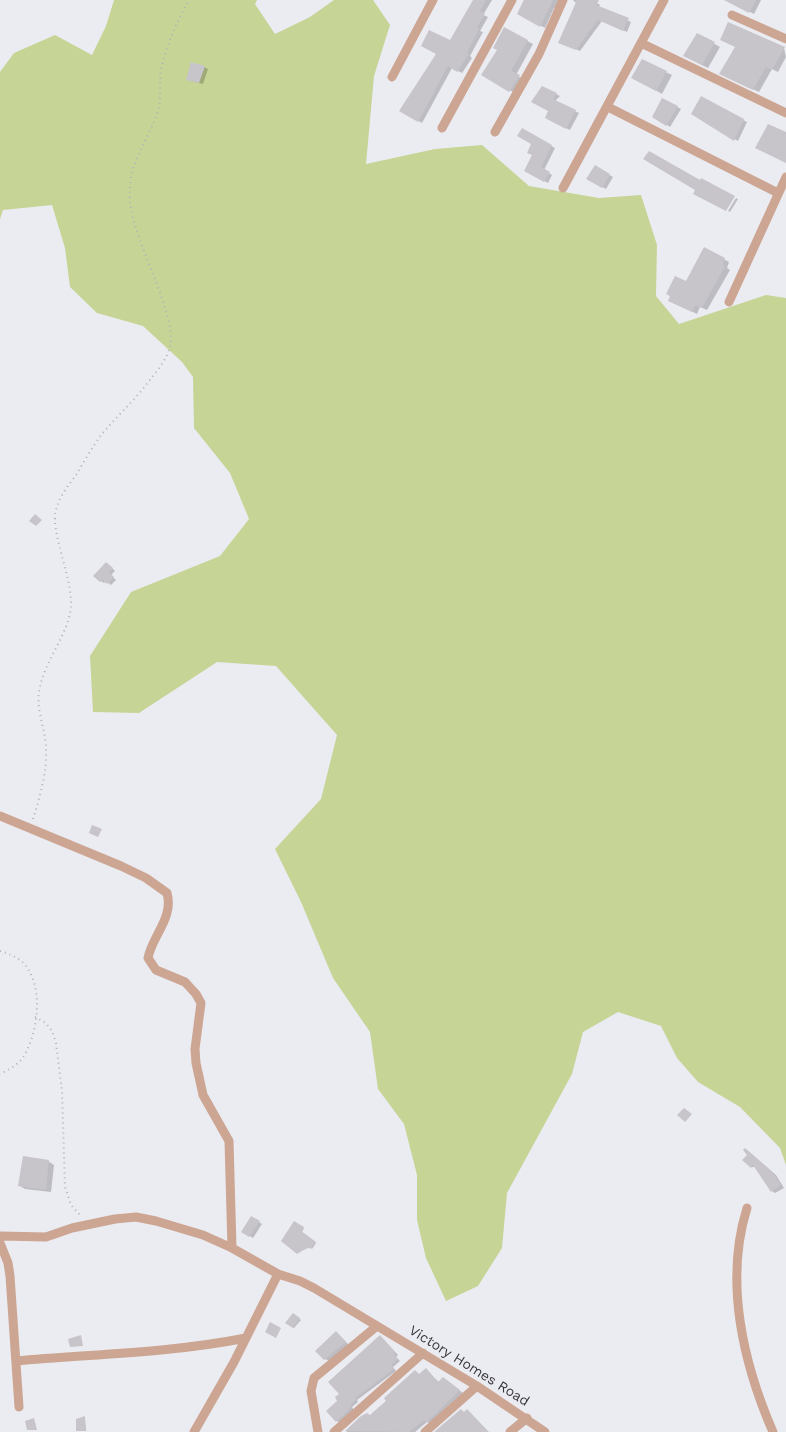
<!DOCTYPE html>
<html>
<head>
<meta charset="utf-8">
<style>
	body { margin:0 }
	canvas { display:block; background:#ebebf2 }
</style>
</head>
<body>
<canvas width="786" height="1432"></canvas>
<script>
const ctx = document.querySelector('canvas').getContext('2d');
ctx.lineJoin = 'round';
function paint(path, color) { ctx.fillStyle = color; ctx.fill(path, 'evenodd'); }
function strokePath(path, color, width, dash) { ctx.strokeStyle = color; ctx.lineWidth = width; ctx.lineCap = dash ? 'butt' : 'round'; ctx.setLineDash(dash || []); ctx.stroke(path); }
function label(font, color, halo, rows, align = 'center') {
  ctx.font = font + ' "Work Sans",sans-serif'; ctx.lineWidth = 4; ctx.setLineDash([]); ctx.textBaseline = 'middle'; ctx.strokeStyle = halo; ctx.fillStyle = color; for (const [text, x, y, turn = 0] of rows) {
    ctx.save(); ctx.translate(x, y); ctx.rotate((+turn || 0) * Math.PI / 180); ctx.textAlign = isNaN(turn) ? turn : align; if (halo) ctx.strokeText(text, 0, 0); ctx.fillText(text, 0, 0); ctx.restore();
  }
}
paint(new Path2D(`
	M114,0H257L255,4L275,34L310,17L334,0H373L390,25L374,76L366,164L435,149L482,145L529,186L599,198L641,195L657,245L656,296L679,324L766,295L786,298V1165L780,1148L740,1107L698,1082L677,1058L661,1026L618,1012L583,1032L572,1074L507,1193L502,1248L478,1286L446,1301L426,1258L417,1220V1175L404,1124L378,1089L370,1032L333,978L301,902L275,849L321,799L337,735L276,666L217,662L139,713L93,712L90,656L131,592L220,556L249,519L230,473L194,428L193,377L182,362L143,326L97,313L70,287L65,248L52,205L3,210L0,219V72L14,53L55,35L92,55L106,26Z`), '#c6d595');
paint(new Path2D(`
	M474,0H492L483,15L488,17L480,31L483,32L470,56L472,58L462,73L452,68L422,123L401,111L451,42Z
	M524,0H560L557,9L554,8L545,28L518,13Z
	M573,0H598L597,3L600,5L599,7L631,22L627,32L602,21L580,51L564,44L577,4Z
	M735,0H761L754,14L733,3Z
	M505,29L533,44L516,75L525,80L516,94L483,74L498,50Z
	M697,34L720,47L708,68L690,59Z
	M784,48L786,57L778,72L772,69L759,92L726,76Z
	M642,61L672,75L662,94L633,77Z
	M204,67L208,69L203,84L191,81Z
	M543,88L560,96L555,101L579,113L570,130L546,118L550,111Z
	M701,98L747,122L738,141L692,113Z
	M663,100L681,109L670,127L654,116Z
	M523,130L555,148L544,170L552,175L548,183L525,170L534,155L533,144Z
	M595,167L613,177L606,189L588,179Z
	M736,198L738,199L730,212L728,211Z
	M705,249L729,262L727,268L730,270L707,310L700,307L697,314L674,303Z
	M109,565L115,571L111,575L116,580L111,585L106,581L104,583L101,581Z
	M746,1149L776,1175L784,1188L775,1193L772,1191L756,1167H751Z
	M48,1161L54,1165L51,1192L25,1189L20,1186Z
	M252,1218L262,1224L253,1238L243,1232Z
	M295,1223L304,1228L302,1232L316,1243L312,1249L310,1247L297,1253Z
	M293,1314L301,1320L294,1328L287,1323Z
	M336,1332L349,1345L329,1361L325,1359Z
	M380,1336L398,1355L396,1357L400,1361L393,1367L396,1371L357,1400L358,1402L352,1407L354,1410L340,1423L337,1421L341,1394Z
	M426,1370L440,1383L446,1380L463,1393L430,1424L427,1422L415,1432H346L362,1417L371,1416L380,1408L416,1372L420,1375Z
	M85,1417L86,1431H78L77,1419Z`), '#0003');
paint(new Path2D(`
	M473,0H486L480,11L485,14L477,27L479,29L467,53L469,54L457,72L448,66L418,122L399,111L436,54L421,46L429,30L450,40Z
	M524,0H553L540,27L517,14Z
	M577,0H599L596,5L629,18L623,31L598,20L576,50L558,43Z
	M724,0H756L749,13Z
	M728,22L785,47L772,70L766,67L753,90L719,74L735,47L720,40Z
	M504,27L528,40L511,71L520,75L509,92L481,75L497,50L493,48Z
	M697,33L715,42L702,65L683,56Z
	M642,59L667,71L656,91L631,78Z
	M191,62L205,66L199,83L186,80Z
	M542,86L557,93L553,99L576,110L566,129L545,118L548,111L531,102Z
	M701,96L744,119L734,141L691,114Z
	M662,98L678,106L666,126L652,117Z
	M768,124L786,132V163L755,148Z
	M522,128L552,145L541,167L550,172L544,182L524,171L532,155L527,153L531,144L517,136Z
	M649,151L700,180L701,178L735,196L726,211L693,194L695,190L643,159Z
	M595,165L610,174L602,188L586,179Z
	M704,247L725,258L723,265L725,266L702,308L695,305L692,312L668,301L670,296L666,294L675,276L686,281Z
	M35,514L42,520L36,526L29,521Z
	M106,562L113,568L109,572L114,577L107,584L103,580L100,582L93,576Z
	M92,825L102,829L98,837L89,833Z
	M684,1108L692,1114L685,1122L677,1115Z
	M745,1148L772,1172L781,1185L771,1192L753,1165L751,1168L742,1160L747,1155L743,1150Z
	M23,1156L49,1160L46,1190L18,1186Z
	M251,1216L260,1221L249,1237L241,1232Z
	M294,1221L304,1227L301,1231L316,1242L310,1249L308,1247L297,1254L281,1241Z
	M293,1313L300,1318L293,1328L285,1323Z
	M270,1322L281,1328L276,1338L265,1332Z
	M336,1331L346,1342L324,1360L315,1351Z
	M81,1335L83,1346L70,1347L68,1339Z
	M380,1335L396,1353L394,1354L398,1359L391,1365L394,1369L355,1398L356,1400L350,1405L352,1407L336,1422L326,1411L337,1401L335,1397L339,1394L328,1382Z
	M426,1368L438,1382L443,1377L460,1390L426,1423L424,1420L409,1432L345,1431L361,1416L367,1413L370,1415L379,1407L386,1401L384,1398L415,1370L419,1374Z
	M461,1409L464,1412L467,1409L489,1432H434Z
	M85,1416V1431H76V1419Z
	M34,1418L37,1430H27L25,1421Z`), '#c7c4ca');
strokePath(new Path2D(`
	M33,819C40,796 47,773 46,749C46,731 36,710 39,692C43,662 70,633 71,605C72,576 50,532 56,510C59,497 68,486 76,475C84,462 92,447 102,434C117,416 135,400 149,381C157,371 167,359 170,347C177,313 134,243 130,202C127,159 148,145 158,110C162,96 159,83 161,70C166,46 177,21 189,0
	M0,951C10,954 20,958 26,966C44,990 38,1035 22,1059C16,1066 8,1070 0,1074
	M35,1017L46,1023L52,1031L56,1043L62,1091L65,1187L71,1205L80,1215`), '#b2b1b7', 2, [1, 4]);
strokePath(new Path2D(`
	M732,15L786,39
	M641,43L786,113
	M392,77L433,0
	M608,107L778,193
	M442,128L512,0
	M495,132L539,54L563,0
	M563,188L664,0
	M729,302L786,177
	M0,816L121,866L146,878L167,893C174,918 152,936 148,958L156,970L185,982L196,994L201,1003L195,1049L196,1063L203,1095L229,1141L232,1248
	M747,1208C724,1281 743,1363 773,1432
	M0,1236L46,1237L72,1228L115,1219L136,1217L156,1221L203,1235L232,1248L278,1274L300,1281L314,1288L477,1386L545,1432
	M0,1243L8,1263L10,1276L19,1407
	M16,1361C93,1354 170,1353 246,1338
	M194,1432L234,1362L278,1274
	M318,1432L311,1391L314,1378L377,1326
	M334,1432L423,1353
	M425,1432L477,1386
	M510,1432L527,1418`), '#cca692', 9);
label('14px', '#373639', '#ebebf2', [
	["Victory Homes Road",469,1366,32]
]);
</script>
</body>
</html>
